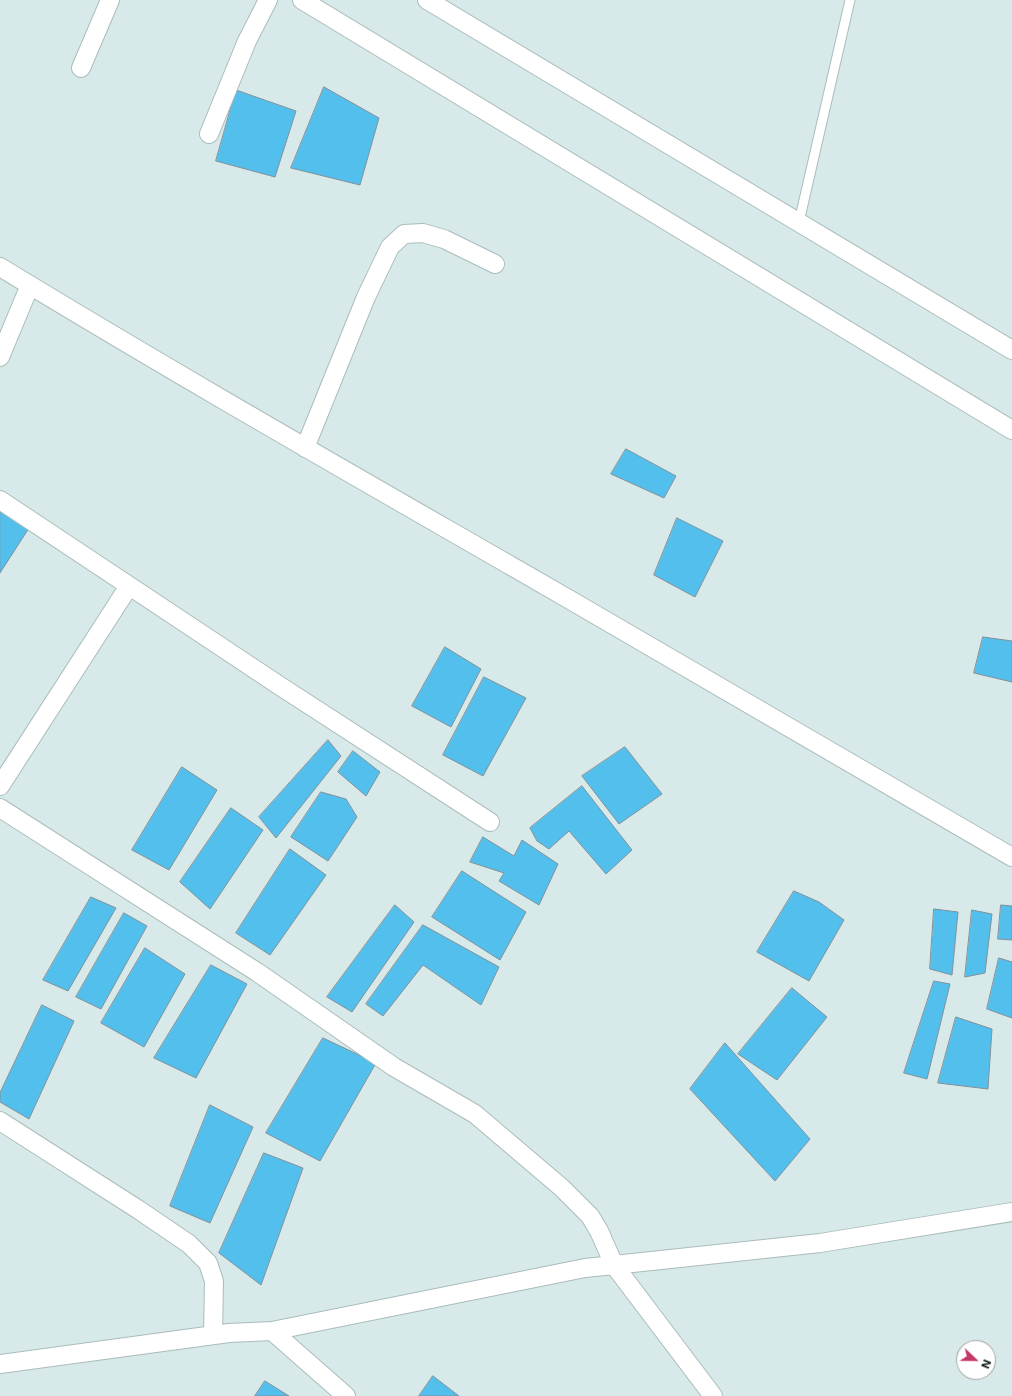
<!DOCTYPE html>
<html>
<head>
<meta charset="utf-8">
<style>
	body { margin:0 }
	#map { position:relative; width:1012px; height:1396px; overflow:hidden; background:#d7eae9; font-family:Inter,sans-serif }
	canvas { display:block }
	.north { position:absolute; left:956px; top:1340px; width:40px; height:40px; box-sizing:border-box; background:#fff; border:1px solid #9fa1a1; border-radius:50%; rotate:112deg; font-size:11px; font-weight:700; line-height:16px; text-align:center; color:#0e1414 }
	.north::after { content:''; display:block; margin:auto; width:14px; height:18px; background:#c53866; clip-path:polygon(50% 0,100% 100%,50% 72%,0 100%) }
</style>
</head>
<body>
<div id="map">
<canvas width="1012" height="1396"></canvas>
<div class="north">N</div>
</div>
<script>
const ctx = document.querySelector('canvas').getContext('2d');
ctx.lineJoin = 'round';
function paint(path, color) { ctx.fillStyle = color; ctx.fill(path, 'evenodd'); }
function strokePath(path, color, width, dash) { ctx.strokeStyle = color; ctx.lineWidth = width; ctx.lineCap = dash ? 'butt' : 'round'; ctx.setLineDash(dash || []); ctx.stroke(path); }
const building = new Path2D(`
	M324,87L379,118L360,185L291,168Z
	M236,90L296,111L275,177L216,161Z
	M626,449L676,476L664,498L611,474Z
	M0,509L29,528L0,573Z
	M677,518L723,541L695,597L654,575Z
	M983,637L1012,641V682L974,673Z
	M445,647L481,669L451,727L412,706Z
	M484,677L526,698L483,776L443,755Z
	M328,740L341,756L276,838L259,817Z
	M625,747L662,794L619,824L582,776Z
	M353,751L380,772L366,796L338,772Z
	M182,767L217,790L169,870L132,850Z
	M582,786L632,850L606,874L569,831L549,849L537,841L530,828Z
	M321,792L346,799L357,817L328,861L291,837Z
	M231,808L263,830L210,909L180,882Z
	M483,837L514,856L522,840L558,864L539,905L499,881L504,873L470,862Z
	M290,849L326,875L270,955L236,933Z
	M462,871L526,912L500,960L432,917Z
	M794,891L819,902L844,920L809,981L757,952Z
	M91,897L116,908L68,991L43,980Z
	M395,905L414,922L352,1012L327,997Z
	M1001,905L1012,906V940L998,939Z
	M934,909L958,912L952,975L930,969Z
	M972,910L992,914L985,973L965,977Z
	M124,913L147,926L101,1009L76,997Z
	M423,925L499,967L481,1005L423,965L383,1016L366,1004Z
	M145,948L185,974L144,1047L101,1023Z
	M999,958L1012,962V1018L987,1009Z
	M211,965L247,984L196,1078L154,1058Z
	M934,981L950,984L927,1079L904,1073Z
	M792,988L827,1017L777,1080L738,1054Z
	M42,1005L74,1021L29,1119L0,1102V1093Z
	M956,1017L992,1029L988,1089L938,1083Z
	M323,1038L376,1063L320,1161L266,1133Z
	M725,1043L810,1139L775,1181L690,1089Z
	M210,1105L253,1127L210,1223L170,1206Z
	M264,1153L303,1168L261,1285L219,1253Z
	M433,1376L459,1396H419Z
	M265,1381L289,1396H255Z`);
paint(building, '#52bfed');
strokePath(building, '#839198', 1);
const lane = new Path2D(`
	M799,222L850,0`);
const street = new Path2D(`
	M302,0L1012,430
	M427,0L1012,350
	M81,68L110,0
	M209,134L247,41L268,0
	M0,267C169,370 341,468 513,567C680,663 846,761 1012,857
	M0,357L30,285
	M305,448L366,297L390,247L404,234L423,233L444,239L495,264
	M0,500L280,686L490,822
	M0,786L129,586
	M0,808L257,972L394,1067L475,1114L562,1188L590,1216L599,1231L614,1265L585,1268L272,1331L229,1333L0,1364
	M0,1121L139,1210L189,1244L208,1263L214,1281L213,1335
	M614,1265L820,1243L1012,1212
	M614,1265L713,1396
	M272,1331L346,1396`);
strokePath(lane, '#aabcbb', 11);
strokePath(street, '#aabcbb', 20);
strokePath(lane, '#fff', 9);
strokePath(street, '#fff', 18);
</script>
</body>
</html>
